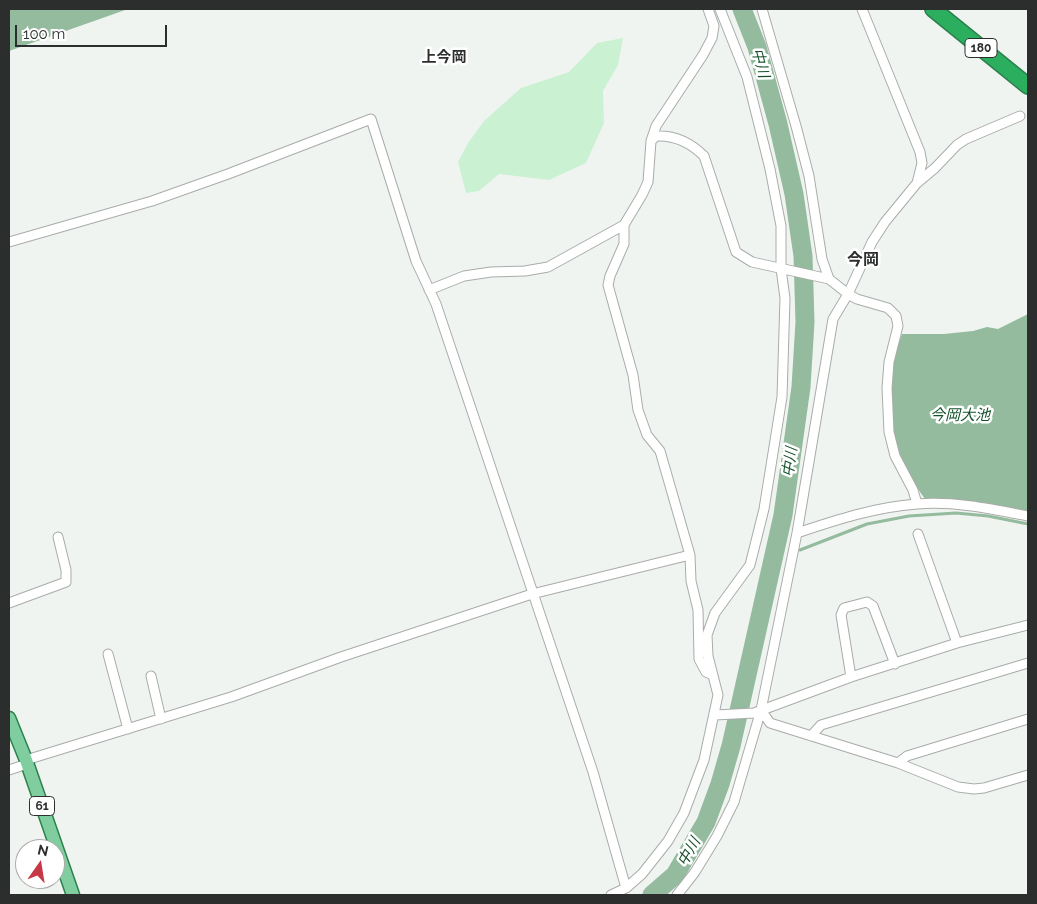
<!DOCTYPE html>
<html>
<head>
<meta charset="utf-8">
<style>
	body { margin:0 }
	#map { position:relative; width:1037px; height:904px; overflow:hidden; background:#f0f4f1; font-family:Raleway,sans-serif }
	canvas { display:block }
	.frame { position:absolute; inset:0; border:10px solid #2c2e2d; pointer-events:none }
	.north { position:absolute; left:15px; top:839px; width:50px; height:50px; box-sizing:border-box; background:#fff; border:1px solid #ababab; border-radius:50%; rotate:13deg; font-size:14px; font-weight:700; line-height:20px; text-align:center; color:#2c2e2d }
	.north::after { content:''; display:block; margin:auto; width:18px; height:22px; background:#c83745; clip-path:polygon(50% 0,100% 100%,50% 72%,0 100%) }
	.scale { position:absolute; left:15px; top:25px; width:152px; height:22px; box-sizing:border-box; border:2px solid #2c2e2d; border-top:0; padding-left:6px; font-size:15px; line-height:18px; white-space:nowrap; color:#2c2e2d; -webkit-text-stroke:4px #fff; paint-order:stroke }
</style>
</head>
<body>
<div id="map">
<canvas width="1037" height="904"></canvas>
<div class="frame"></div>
<div class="north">N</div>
<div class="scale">100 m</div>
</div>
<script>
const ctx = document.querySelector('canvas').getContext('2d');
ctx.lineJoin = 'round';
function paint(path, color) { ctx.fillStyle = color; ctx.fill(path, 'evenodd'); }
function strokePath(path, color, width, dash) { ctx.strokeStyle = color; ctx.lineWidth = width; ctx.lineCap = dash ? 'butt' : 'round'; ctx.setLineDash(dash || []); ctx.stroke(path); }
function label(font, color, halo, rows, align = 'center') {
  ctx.font = font + ' Raleway,"Noto Sans JP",sans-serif'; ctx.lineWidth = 5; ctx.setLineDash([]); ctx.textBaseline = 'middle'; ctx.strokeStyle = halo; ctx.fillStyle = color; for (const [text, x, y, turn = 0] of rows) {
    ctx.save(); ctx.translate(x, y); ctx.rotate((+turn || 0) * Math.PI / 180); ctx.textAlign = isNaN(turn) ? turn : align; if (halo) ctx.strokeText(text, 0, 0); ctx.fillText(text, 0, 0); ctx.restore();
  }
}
paint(new Path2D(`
	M623,38L618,65L603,91L604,123L586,163L549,180L499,174L479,191L466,193L458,162L468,143L484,121L521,88L569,72L597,43Z`), '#cbf1d3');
paint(new Path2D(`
	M9,9H128L9,51Z
	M1028,314V513L978,502L925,499C912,481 901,462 894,441C890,428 889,385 891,371C893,358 898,346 902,334H944L973,331L987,327L998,329Z`), '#94bb9d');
strokePath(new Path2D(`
	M800,550L867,524L909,516L956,513L988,516L1028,524
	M773,562L781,559`), '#94bb9d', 3);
strokePath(new Path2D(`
	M652,895L675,875L706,822L720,784L731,746L783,515L801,387L805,322L803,256L794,194L778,124L757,47L742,9`), '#94bb9d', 19);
const street = new Path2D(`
	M762,9L796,126L809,176L822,259L829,279
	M651,141L656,126L703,55L712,38L714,26L708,9
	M917,183L935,168L957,145L966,139L1020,116
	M624,225V244L610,276L608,285L633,375L638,410L647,435L660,451L690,555L691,581L698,610L699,659L706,672L713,675
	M9,242L152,201L228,174L371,119L416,261L436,304L593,772L626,888
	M429,290L464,276L491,272L525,271L548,267L624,225L642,195L648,182L651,141L656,136C674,135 691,143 704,156L736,252L752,262L829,279L848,294L857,299L888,308L896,316L898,326L889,362L887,388L889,432L895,456L913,490L917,504
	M797,533C836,520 875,507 917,504C955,501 992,509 1028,516
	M918,534L957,643
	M9,603L66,582V570L58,537
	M108,654L128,729
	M151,676L161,719
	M851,677L841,615L844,608L867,602L873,606L895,664
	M761,710L770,723L898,763L958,787L974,789L984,788L1028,775
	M715,715L754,713L851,677L957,643L1028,625
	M811,736L821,725L1028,663
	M26,760L231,697L341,657L532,594L690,555
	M898,763L907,756L1028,719
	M9,770L27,764
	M611,895L626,888L642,874L668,841L684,813L704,760L718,695L708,656L707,635L715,613L750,565L764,509L782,397L785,298L781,269V226L770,169L747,77L720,9
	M677,895L695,872L717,836L734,802L761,710L797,533L833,319L848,294L872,242L885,222L917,183L922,163L920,152L862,9`);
const primary = new Path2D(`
	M9,718L26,760L73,895`);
const highway = new Path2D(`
	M933,9L1028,86`);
strokePath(street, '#a9aca9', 11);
strokePath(primary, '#2c814e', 15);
strokePath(highway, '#2c814e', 18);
strokePath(street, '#fff', 9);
strokePath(primary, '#80ce9f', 12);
strokePath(highway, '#2cae5f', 15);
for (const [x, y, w] of [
	[981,48,32],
	[42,806,25]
]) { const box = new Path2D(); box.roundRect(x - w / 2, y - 9.5, w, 19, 4); ctx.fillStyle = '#fff'; ctx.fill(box); strokePath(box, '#2c2e2d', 1); }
label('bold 12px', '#2c2e2d', null, [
	["180",981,48],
	["61",42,806]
]);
label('bold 15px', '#2c2e2d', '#fff', [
	["上今岡",444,57]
]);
label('italic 15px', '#15522c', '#fff', [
	["中川",760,63,75],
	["今岡大池",960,415],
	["中川",790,462,-82],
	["中川",689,852,-60]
]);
label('bold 16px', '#2c2e2d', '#fff', [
	["今岡",863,260]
]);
</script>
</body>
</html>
